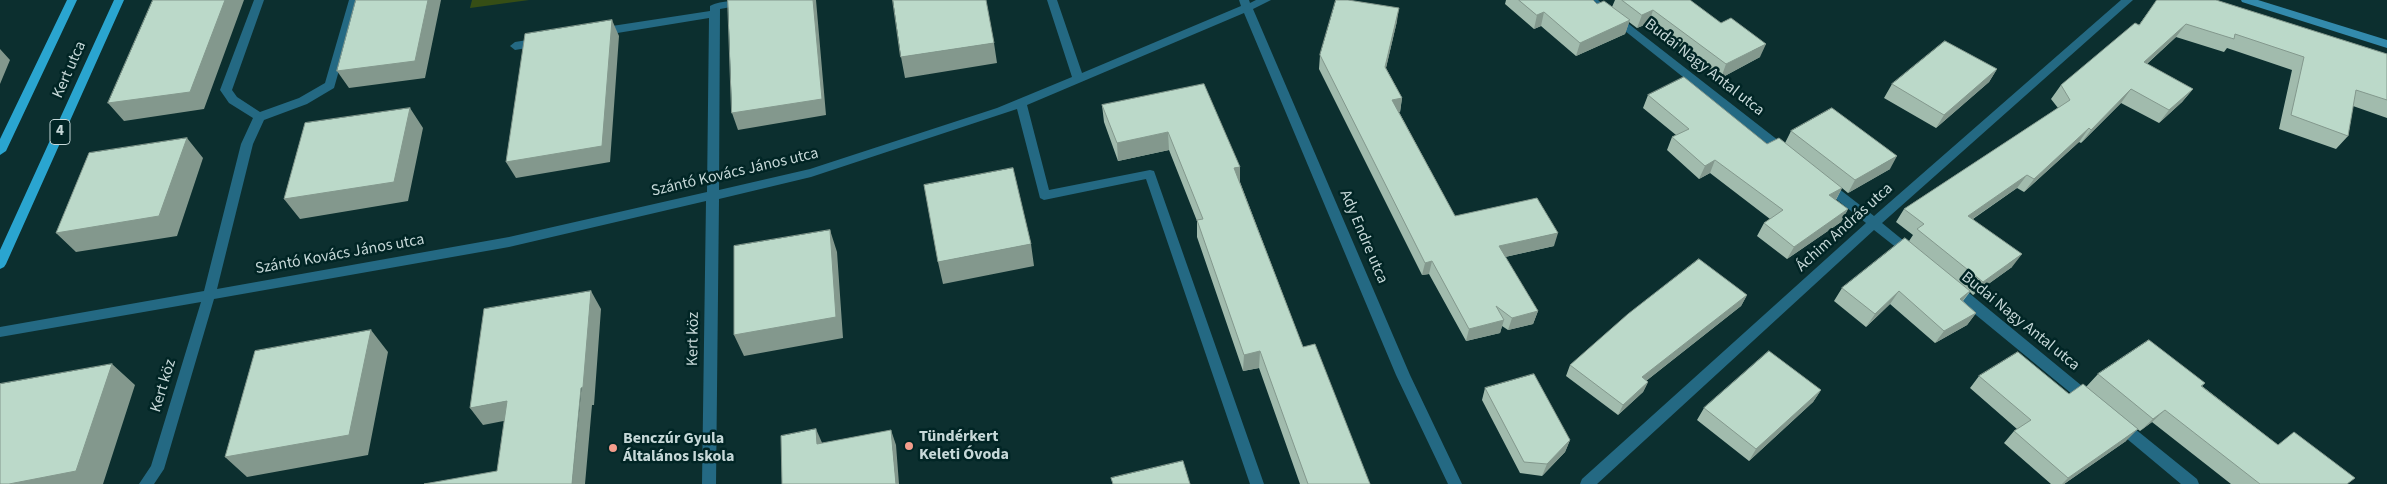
<!DOCTYPE html>
<html>
<head>
<meta charset="utf-8">
<style>
	body { margin:0 }
	canvas { display:block; background:#0c2f2f }
</style>
</head>
<body>
<canvas width="2387" height="484"></canvas>
<script>
const ctx = document.querySelector('canvas').getContext('2d');
ctx.lineJoin = 'round';
function paint(path, color) { ctx.fillStyle = color; ctx.fill(path, 'evenodd'); }
function strokePath(path, color, width, dash) { ctx.strokeStyle = color; ctx.lineWidth = width; ctx.lineCap = dash ? 'butt' : 'round'; ctx.setLineDash(dash || []); ctx.stroke(path); }
function label(font, color, halo, rows, align = 'center') {
  ctx.font = font + ' "Source Sans 3",sans-serif'; ctx.lineWidth = 5; ctx.setLineDash([]); ctx.textBaseline = 'middle'; ctx.strokeStyle = halo; ctx.fillStyle = color; for (const [text, x, y, turn = 0] of rows) {
    ctx.save(); ctx.translate(x, y); ctx.rotate((+turn || 0) * Math.PI / 180); ctx.textAlign = isNaN(turn) ? turn : align; if (halo) ctx.strokeText(text, 0, 0); ctx.fillText(text, 0, 0); ctx.restore();
  }
}
paint(new Path2D(`
	M472,0H529L470,8Z`), '#364e15');
paint(new Path2D(`
	M254,0H264L232,90L237,97L260,112L299,98L325,83L349,0H359L334,88L307,104L264,120L253,144L217,289L509,237L707,192L709,18L599,36L595,35L594,32L599,28L710,11V6C720,0 745,0 758,0L753,3L720,9L719,190L810,169L997,108L1072,77L1047,0H1057L1082,73L1241,6L1239,0H1249L1250,3L1256,0H1271L1253,9L1410,375L1462,484H1448L1396,375L1244,13L1027,105L1049,190L1150,170L1154,171L1264,484H1250L1146,179L1044,200L1040,198L1017,109L811,177L719,199L716,484H702L706,201L509,247L214,299L164,469L154,484H139L151,466L201,302L0,337V327L204,291L241,144L253,118L229,103L220,90Z
	M1586,0H1598L1788,148L1790,151L1788,154H1780Z
	M2121,0H2133L1882,223L1915,250L1917,253L1915,256H1907L1874,230L1597,484H1580L1582,479L1866,223L1821,187L1819,184L1821,181H1829L1874,216Z
	M540,38L545,42L544,45L515,50L510,46L515,42Z
	M1953,283L1958,284L2093,395L2095,399L2093,403L2088,405L2083,403L1948,292L1947,288L1948,284Z
	M2119,418L2124,420L2197,479L2199,484H2181L2114,428L2112,424L2114,420Z`), '#246983');
paint(new Path2D(`
	M2241,0H2258L2387,40V48L2242,2Z`), '#338aac');
paint(new Path2D(`
	M67,0H77L6,151L0,155V139Z
	M114,0H124L6,264L4,267L0,269V250Z`), '#2aa5d0');
paint(new Path2D(`
	M1506,0H1593L1597,4L1612,7L1615,0H1690L1760,57L1721,78L1649,23L1637,28L1629,22L1625,34L1576,56L1541,26L1534,29L1505,4Z
	M2157,0L2387,54V118L2353,106L2348,136L2336,149L2279,129L2292,70L2227,48L2224,52L2176,37L2147,64L2193,89L2182,102L2159,123L2121,103L2081,143L2079,142L2024,192L2017,188L1973,219L2012,267L1973,295L1970,292L1963,301L1976,313L1967,325L1935,343L1890,304L1866,327L1834,301L1842,288L1909,241L1913,235L1896,222L1904,209L2058,108L2051,99L2061,85L2139,25Z
	M1397,21L1386,68L1402,98L1400,112H1399L1455,216L1554,246L1505,257L1538,311L1533,324L1508,330L1502,326L1500,333L1466,341L1429,274L1422,275L1319,69L1320,55Z
	M1997,69L1989,82L1936,128L1884,98L1892,84Z
	M1204,84L1240,182L1303,347L1370,484H1300L1259,368L1243,371L1197,237V221L1169,150L1118,161L1104,122L1102,105Z
	M1648,95L1767,144L1785,143L1791,131L1890,169L1848,193L1842,188L1836,200L1848,209L1841,222L1787,259L1757,236L1764,223L1770,219L1710,173L1699,179L1667,150L1672,137L1676,135L1643,108Z
	M1747,295L1741,306L1646,381L1648,382L1643,392L1618,415L1566,376L1570,365Z
	M2098,374L2205,383L2202,386L2278,445L2347,484H2231L2152,422L2140,431L2086,387Z
	M1979,376L2126,441L2064,484H2051L2004,443L2014,431L2017,429L1970,388Z
	M1485,388L1570,440L1565,452L1542,476L1520,473L1482,400Z
	M1821,390L1813,402L1749,461L1697,420L1704,408Z`), '#a1bbad');
paint(new Path2D(`
	M225,0H244L204,109L124,121L108,103Z
	M428,0H441L425,78L349,88L337,71Z
	M813,0H816L826,115L738,130L732,113Z
	M1399,8L1397,21L1383,80L1385,67Z
	M1653,10L1649,23L1637,28L1642,15Z
	M1544,12L1541,26L1534,29L1537,15Z
	M612,20L619,36L610,162L516,178L506,162Z
	M1630,20L1625,34L1576,56L1580,43Z
	M2186,24L2176,37L2134,75L2144,62Z
	M994,43L997,63L905,78L901,57Z
	M1766,44L1760,57L1721,78L1726,64Z
	M0,49L10,60L0,84Z
	M1997,69L1989,82L1936,128L1944,115Z
	M2131,89L2121,103L2081,143L2091,130Z
	M2193,89L2182,102L2159,123L2169,110Z
	M1402,98L1400,112L1390,114L1392,100Z
	M410,108L423,128L408,201L300,219L284,199Z
	M2089,128L2079,142L2024,192L2034,179Z
	M1168,132L1169,150L1118,161L1117,143Z
	M187,138L203,158L177,236L76,252L56,233Z
	M1897,156L1890,169L1848,193L1855,180Z
	M1715,160L1710,173L1699,179L1705,166Z
	M1240,167V184L1234,168Z
	M2027,175L2017,188L1959,228L1968,216Z
	M1842,188L1835,201L1829,195Z
	M1848,209L1841,222L1787,259L1794,247Z
	M830,230L837,252L843,338L744,356L734,335Z
	M1558,233L1554,246L1496,259L1499,246Z
	M1031,244L1034,266L943,284L938,262Z
	M2022,254L2012,267L1973,295L1983,282Z
	M1432,261L1429,274L1422,275L1425,263Z
	M591,291L601,309L594,405H592L585,484H572Z
	M1899,291L1890,304L1866,327L1875,314Z
	M1970,291L1960,304V299Z
	M1747,295L1741,306L1637,388L1642,377Z
	M1538,311L1533,324L1508,330L1512,318Z
	M1976,313L1967,325L1935,343L1944,331Z
	M1504,320L1500,333L1466,341L1469,329Z
	M371,330L388,352L368,455L247,477L225,457Z
	M1260,351L1259,368L1243,371L1244,355Z
	M112,364L135,385L103,484H9Z
	M1648,382L1643,392L1618,415L1623,405Z
	M1821,390L1813,402L1749,461L1756,449Z
	M507,401L519,418L483,425L470,408Z
	M2165,410L2152,422L2140,431L2153,419Z
	M816,429L823,445L817,444Z
	M2138,429L2126,441L2064,484H2062L2068,478Z
	M891,430L896,445L899,484H896Z
	M1570,440L1565,452L1542,476L1547,464Z`), '#83988d');
const building = new Path2D(`
	M153,0H225L190,92L108,103Z
	M356,0H428L415,61L337,71Z
	M728,0H813L822,99L732,113Z
	M893,0H986L994,43L901,57Z
	M1336,0H1348L1399,8L1385,67L1402,98L1392,100L1455,216L1537,198L1558,233L1499,246L1538,311L1512,318L1496,306L1504,320L1469,329L1432,261L1425,263L1320,55Z
	M1519,0H1593L1597,4L1604,1L1630,20L1580,43L1544,12L1537,15Z
	M1622,0H1690L1721,23L1731,18L1766,44L1726,64L1653,10L1642,15Z
	M2157,0H2216L2387,54V100L2356,90L2348,136L2291,115L2304,57L2235,34L2234,39L2186,24L2144,62L2193,89L2169,110L2131,89L2091,130L2089,128L2034,179L2027,175L1968,216L2022,254L1983,282L1917,229L1924,224L1904,209L2070,100L2061,85L2135,23L2139,25Z
	M612,20L602,146L506,162L525,34Z
	M1945,41L1997,69L1944,115L1892,84Z
	M1684,77L1767,144L1779,138L1842,188L1829,195L1848,209L1794,247L1764,223L1783,210L1715,160L1705,166L1672,137L1689,129L1648,95Z
	M1204,84L1240,167L1234,168L1303,347L1315,344L1370,484H1308L1260,351L1244,355L1197,220L1203,219L1168,132L1117,143L1102,105Z
	M410,108L394,182L284,199L305,123Z
	M1832,108L1897,156L1855,180L1791,131Z
	M187,138L159,216L56,233L89,153Z
	M1013,168L1031,244L938,262L924,185Z
	M830,230L836,317L734,335V246Z
	M1905,238L1970,291L1960,299L1976,313L1944,331L1899,291L1875,314L1842,288Z
	M1699,259L1747,295L1642,377L1648,382L1623,405L1570,365L1628,314Z
	M591,291L583,387L581,388L572,484H424L497,471L507,401L470,408L484,309Z
	M371,330L349,435L225,457L255,351Z
	M2149,340L2205,383L2201,386L2278,445L2294,432L2355,478L2347,484H2260L2165,410L2153,419L2098,374Z
	M1769,351L1821,390L1756,449L1704,408Z
	M2018,352L2069,394L2083,384L2138,429L2068,478L2014,431L2031,420L1979,376Z
	M112,364L76,471L9,484H0V384Z
	M1534,374L1570,440L1547,464L1524,462L1485,388Z
	M816,429L817,444L891,430L896,484H782L781,436Z
	M1183,461L1190,484H1113L1111,478Z`);
paint(building, '#bbd9c9');
strokePath(building, '#83988d', 1);
for (const [x, y, r, color] of [
	[909,446,5,"#f49d8c"],
	[613,448,5,"#f49d8c"]
]) { const dot = new Path2D(); dot.arc(x, y, r, 0, 2 * Math.PI); ctx.fillStyle = color; ctx.fill(dot); strokePath(dot, '#012525', 2); }
for (const [x, y, w] of [
	[60,132,20]
]) { const box = new Path2D(); box.roundRect(x - w / 2, y - 12.5, w, 25, 4); ctx.fillStyle = '#012525'; ctx.fill(box); strokePath(box, '#c6d8d8', 1); }
label('bold 15px', '#c6d8d8', null, [
	["4",60,132]
]);
label('16px', '#c6d8d8', '#012525', [
	["Budai Nagy Antal utca",1704,68,38],
	["Kert utca",70,70,-66],
	["Szántó Kovács János utca",735,173,-13],
	["Áchim András utca",1845,228,-42],
	["Ady Endre utca",1363,237,67],
	["Szántó Kovács János utca",340,255,-10],
	["Budai Nagy Antal utca",2020,322,39],
	["Kert köz",694,339,-89],
	["Kert köz",164,386,-73]
]);
label('bold 16px', '#c6d8d8', '#012525', [
	["Tündérkert",919,437],
	["Keleti Óvoda",919,455],
	["Benczúr Gyula",623,439],
	["Általános Iskola",623,457]
], 'left');
</script>
</body>
</html>
